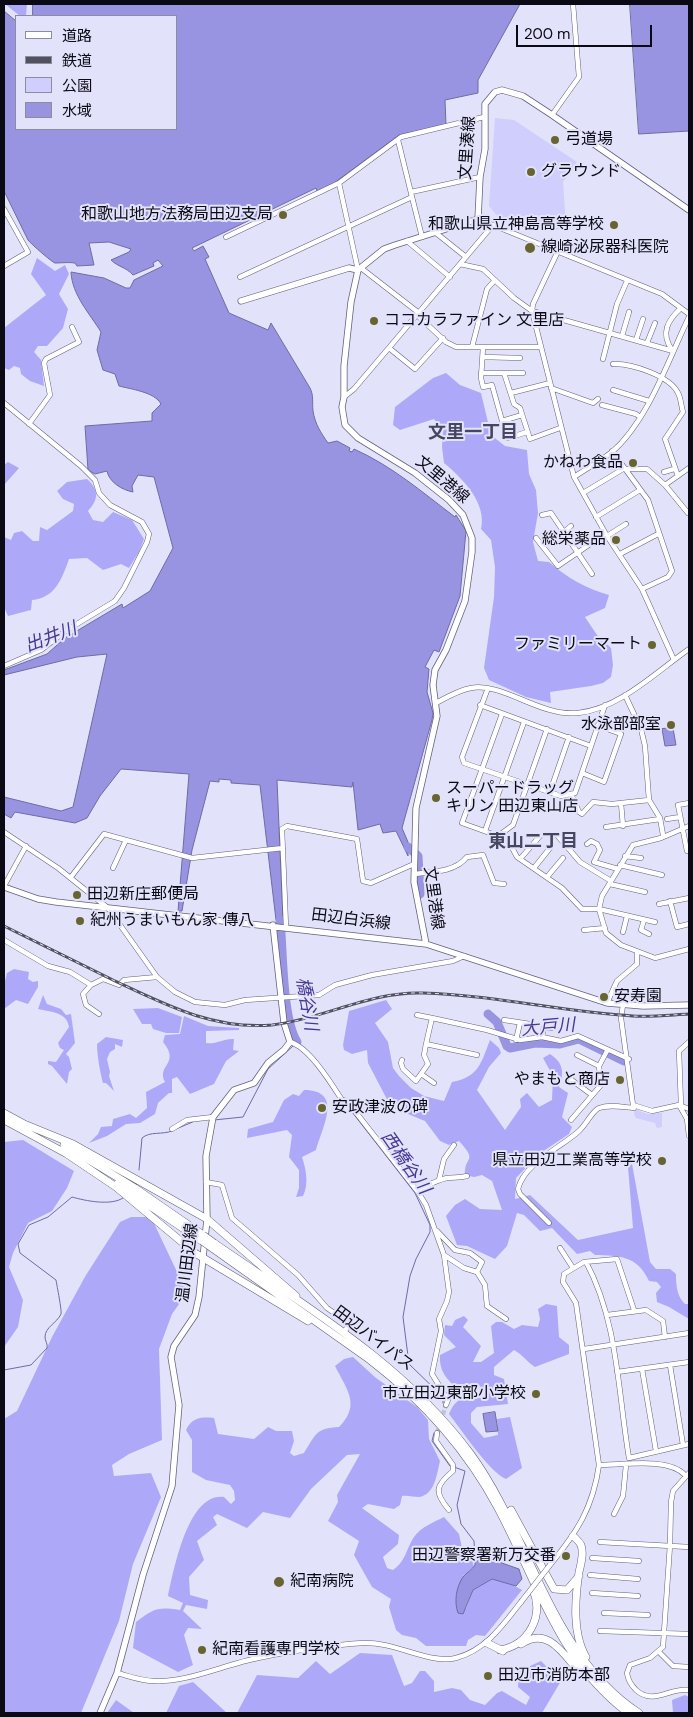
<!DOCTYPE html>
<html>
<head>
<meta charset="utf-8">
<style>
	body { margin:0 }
	#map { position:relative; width:693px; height:1717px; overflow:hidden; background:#e2e2fb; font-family:"DM Sans","Noto Sans JP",sans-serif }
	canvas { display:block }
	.frame { position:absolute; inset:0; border:5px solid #0b0a14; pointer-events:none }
	.legend { position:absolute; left:15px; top:15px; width:162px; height:115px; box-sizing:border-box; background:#e2e2fb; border:1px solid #8c8c9f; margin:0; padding:6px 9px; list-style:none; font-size:15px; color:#0b0a14 }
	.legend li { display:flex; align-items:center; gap:10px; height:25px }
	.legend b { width:25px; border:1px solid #8c8c9f }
	.scale { position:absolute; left:516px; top:25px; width:136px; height:22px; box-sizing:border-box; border:2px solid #0b0a14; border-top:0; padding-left:6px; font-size:15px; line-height:18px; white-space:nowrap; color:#0b0a14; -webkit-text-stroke:4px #e2e2fb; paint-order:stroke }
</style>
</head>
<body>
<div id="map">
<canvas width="693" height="1717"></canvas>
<div class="frame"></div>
<ul class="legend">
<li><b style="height:6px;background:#fff"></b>道路</li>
<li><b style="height:6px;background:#525160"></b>鉄道</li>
<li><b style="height:14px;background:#cfcefc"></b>公園</li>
<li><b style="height:14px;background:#9894e1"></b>水域</li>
</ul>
<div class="scale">200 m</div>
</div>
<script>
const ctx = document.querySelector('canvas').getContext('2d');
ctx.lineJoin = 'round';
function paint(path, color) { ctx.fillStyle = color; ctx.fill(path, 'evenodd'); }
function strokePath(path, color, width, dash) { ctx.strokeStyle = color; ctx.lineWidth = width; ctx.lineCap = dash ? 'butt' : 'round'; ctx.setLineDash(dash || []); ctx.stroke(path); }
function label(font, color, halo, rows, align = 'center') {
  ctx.font = font + ' "DM Sans","Noto Sans JP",sans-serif'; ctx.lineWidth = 4; ctx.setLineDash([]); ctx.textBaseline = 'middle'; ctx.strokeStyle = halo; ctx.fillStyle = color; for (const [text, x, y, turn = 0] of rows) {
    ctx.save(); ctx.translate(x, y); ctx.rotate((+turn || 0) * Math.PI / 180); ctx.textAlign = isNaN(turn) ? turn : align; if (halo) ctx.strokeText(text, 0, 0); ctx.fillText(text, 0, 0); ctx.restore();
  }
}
paint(new Path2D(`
	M495,118L514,120L577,162L563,182L566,225L554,231L500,219L489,206Z
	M635,1109L647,1114L662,1113V1127L657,1128L655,1123L636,1118L634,1114Z`), '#cfcefc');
paint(new Path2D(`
	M5,4H27L26,15L20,16Z
	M37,258L55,271L65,265L69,274L59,294L68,309L63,328L47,346H38L34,352L41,360L44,386L30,381L21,374L20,368L14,366L9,370L4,368V328L46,295L31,274Z
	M446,373L460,385L481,393L491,435L505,446L527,450L529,474L536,490L538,513L533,542L538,561L549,562C568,578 585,588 609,595L605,608L585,617L597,635L611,648L613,665L611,677L603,683L591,686L550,692L551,703L526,697L489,680L484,668L494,597L495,567L491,540L481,529C487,503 463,479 444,463L442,447L443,430L434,419L400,430L393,425L395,407L433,378Z
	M8,462L19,468L4,485V465Z
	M87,479C99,490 99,499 88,511L93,520L103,522L113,512L132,520L144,539L139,552L129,568L121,564L103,570L87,558L69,559C62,579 55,598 32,600L31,610L8,616L4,607V537L11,540L14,533L22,531L33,541H39L40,527L47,530L73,511L74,504L63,499L57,491L67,482Z
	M14,969L29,972L28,979L33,982L38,981V987L28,1004L16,1000L4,1009V985L7,973Z
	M43,995L47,1004L61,1009L66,1015L71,1014L75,1043L66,1054L69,1057L72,1069L69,1072L67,1084L52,1066L48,1064V1061L56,1062L64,1050L60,1048L58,1043L69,1027C67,1012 51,1012 38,1009Z
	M386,1000L392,1009L375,1023L388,1042L393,1068L399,1076L411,1088L424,1096L444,1101L452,1082C479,1077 481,1063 490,1040L499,1048L501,1053L489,1067L477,1090L505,1130L521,1107L520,1099L527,1093L539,1107L552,1100L553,1076L543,1058L550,1054C564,1063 564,1073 559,1087L568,1093L562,1117L572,1127L569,1134L539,1154L516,1178L515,1199L530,1195L578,1240L633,1228L628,1167L632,1164L650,1262L656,1269H670L676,1274C676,1286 677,1296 685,1304H689V1319L669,1307L657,1302L656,1293L661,1287L657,1282L649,1281C637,1255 619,1256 595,1255L590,1251L577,1254L552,1228L540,1231L524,1215L517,1213L507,1246L495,1259L467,1246L457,1245L446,1216L455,1205L465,1199L480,1209L502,1210L492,1181L482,1175L474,1177L465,1175C464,1155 479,1163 459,1141L449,1145L440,1141L425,1121L391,1107L368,1063L367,1050L352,1054L344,1050L343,1045L349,1011Z
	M158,1008L182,1017L179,1033H166L153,1029L151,1024H142L133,1009Z
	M184,1016L208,1026L239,1028V1030L206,1031V1043C215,1045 224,1038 234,1039L233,1050L239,1051L226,1061L214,1084L190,1094L177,1077L172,1079V1093H169L158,1103L155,1114L140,1123L126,1124L107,1136L89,1143L98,1134L101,1127L112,1126L113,1119L130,1114L136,1118L147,1108L146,1092L165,1082C156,1065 181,1064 163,1042L165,1035L180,1034Z
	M106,1037L123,1040L122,1047L115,1044V1049L110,1052L107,1059L110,1072L109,1076L114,1091L106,1083H103C100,1072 97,1055 97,1044Z
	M304,1090C344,1090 322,1128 316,1150L302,1157C306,1169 309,1184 303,1196L296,1197L299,1188V1170L289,1157L292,1135L287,1130L247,1138L248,1129L273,1122L284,1100L293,1094L299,1096Z
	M23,1140L74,1171L67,1188L52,1211L28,1223L13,1253L9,1267L23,1300L18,1327L4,1347V1142Z
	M131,1217H151L187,1293L172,1314L159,1349L162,1440L129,1454L112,1465L114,1476L151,1473L161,1497L133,1564L119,1621L81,1713H4V1419L17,1411L52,1337L86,1275L120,1222Z
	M546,1304L557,1306L559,1337L569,1345V1354L535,1367C527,1362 523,1355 514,1350L494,1367V1375L504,1379L508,1404L477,1407L471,1413V1423L484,1438L498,1435L497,1419L510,1417L522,1468L506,1479C491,1474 460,1428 449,1414C459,1390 469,1403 486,1396L479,1385L467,1390L458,1389C446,1379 439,1371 440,1355L456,1347L444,1335L445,1325L452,1326L455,1320L464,1316L468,1320L463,1327L481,1346L473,1362H481L494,1353L491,1326L496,1322H502L514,1329L522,1325L538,1327L540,1319L538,1309Z
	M353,1357L376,1378L417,1407L428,1420L429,1439L440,1461C437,1473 435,1495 419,1497C413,1497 408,1495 402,1496L400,1505L394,1509L368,1504L362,1508L399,1535L398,1544L383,1557L387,1568L393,1570C406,1561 406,1549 414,1537C421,1527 434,1522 444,1517L459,1534L462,1548L472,1560L474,1567L463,1576L466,1609L473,1590L492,1579L506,1581L522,1590L485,1636L476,1635L468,1640L466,1646H426L416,1638L402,1635L396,1630L389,1607L391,1599L372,1587L354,1555L359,1541L328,1521L338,1502L337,1495L360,1454L347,1455L311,1489L290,1518L263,1512L247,1528L217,1514L213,1517L217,1525L197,1541L204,1560L189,1577L190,1595L208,1600L207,1609L186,1605L183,1611L202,1629L188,1628L184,1635L193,1665L178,1672L133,1648L136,1622C155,1608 157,1607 180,1610L183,1603L168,1596C174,1569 188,1492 224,1497L231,1504L235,1500L234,1491L230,1485L206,1480L192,1472V1440L186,1430C192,1417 202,1417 214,1418L218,1434L254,1439L268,1427L276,1431H292L294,1441L290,1453L294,1456L304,1453C316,1434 316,1428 339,1427C361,1405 347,1390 335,1366L344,1359Z
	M360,1653L392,1655L404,1686L412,1683L420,1671H425L434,1681V1692L452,1688L461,1690L470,1700L485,1705L497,1693L502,1691L526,1705L530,1697L518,1687L519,1671L541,1661L561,1681L542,1713H237L257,1675L298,1678L316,1661L330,1674Z
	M193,1682L227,1713H166L179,1686Z
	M685,1695L689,1697V1713H673L672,1700Z
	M116,1700L134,1713H107Z`), '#ada9f8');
const water = new Path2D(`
	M33,4H520L478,80V93L445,100L446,125L399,135L330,186L317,191L316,188L192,248L194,251L203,246L209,257L205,259L229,313L268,330L271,323L310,388C314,396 312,402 313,411C315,424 321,433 328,443L337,441L350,448L349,451L352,452L354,449C392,466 422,492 455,517L456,515L466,531L460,596L439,652L434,650L425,667L429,669L427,692L433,713L432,720L402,828L408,842V856L396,831L383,833L380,824L358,830L353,782L352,787L277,780L283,920H276L260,785L231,783V780L219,779V782L210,781L192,850L182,911H178L189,774L121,769L100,796L87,818L75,823L15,812L11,818L4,814V797L61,811L73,807L107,654L77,657L4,675V670L47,654L65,638L122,604L123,608L150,591L173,548L154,477L138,475L132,486L133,492C122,490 109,482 107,471L95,474L88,470L85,426L152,421V413L161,404C155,392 130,389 119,386L115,374L103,370L97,350L101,332C90,314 72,295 71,272L104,278L126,288H130L134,280L163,266L158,260L153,263L154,266L133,275C126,267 118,267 111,260L129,252L131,249L109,242L89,243L94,265L77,266L75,263C68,262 62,263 55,263C53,263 31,244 28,240L4,191V11L16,21V129H176V16H33Z
	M630,4H689V131L639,134Z
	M673,728L676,745L665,746L662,729Z
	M495,1412L498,1431L486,1432L483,1414Z
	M494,1553V1558L499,1562L519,1569L522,1579L516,1586L492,1579L473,1590L463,1614L458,1613C454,1602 456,1587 463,1577C466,1573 472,1570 475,1565V1557Z`);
paint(water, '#9894e1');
strokePath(water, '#6e6ba4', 1);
strokePath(new Path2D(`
	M316,1060L325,1071
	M345,1103L415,1193L430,1225V1232L416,1259L410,1276L403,1317L409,1364L443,1397V1403
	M214,1120L243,1117L268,1069L293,1046
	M176,1129L195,1121
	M139,1170L142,1138C150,1131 162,1135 172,1131
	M4,1370L31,1365L47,1348C48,1344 45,1341 45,1337C45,1327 57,1323 61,1314C62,1311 57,1286 56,1280L20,1253L18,1244L29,1225L48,1217L72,1197C86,1201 111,1206 123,1198
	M434,1433L432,1441L450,1466
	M454,1467L465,1471L457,1505L461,1524L474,1541L475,1557`), '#6e6ba4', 1);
strokePath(new Path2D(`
	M408,847L418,856L420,894
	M280,920C283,950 282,1019 297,1042
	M488,1014L497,1022L507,1046L510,1048L535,1043L560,1044L579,1039L624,1061`), '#9894e1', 9);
strokePath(new Path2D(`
	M437,1433L446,1405`), '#c2c2d8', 4.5, [4.5, 2]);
const minor = new Path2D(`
	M552,115L579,77L573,4
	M339,183L358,270
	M411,192L480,177
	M412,197L422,237
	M4,209L28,252L4,266
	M478,219L662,294L689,314
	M436,233L466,257
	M226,237L339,183L401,137L484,117
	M407,241L450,277
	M558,251L533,304L532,311L574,477L607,536L642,589L674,660
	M460,264L483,269L514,298L532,311L673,351
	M361,268L419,313
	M240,277L412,197L398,140
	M417,315L446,342L456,347H541
	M622,336L629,312
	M636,340L643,319
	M647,343L655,323
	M472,347L487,289L495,280
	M483,347L481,378L483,387L492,385L506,435L508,438L527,432
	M389,348L415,369L443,338
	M672,350C660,333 668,320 681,308
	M483,357L520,358
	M603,359L617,304L627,281
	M613,364C631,363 670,376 678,393C681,398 681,406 683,412L665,439L678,476
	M481,373H523
	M504,373L514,404L520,408L530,439L560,428
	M551,388L593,403L598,399
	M613,390L649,401
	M511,393L550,383
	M344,397L354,389L493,225
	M4,403L81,466L95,480L99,493L110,505L142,522L149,534L147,542L124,588L115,601L67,630L41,650L4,666
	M602,405L636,414L640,417
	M502,421L522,415
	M29,424L50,395L44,363L46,359L79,342L72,327
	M612,451L648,500L672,571L668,577L642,589
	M664,472L674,469
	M574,477C586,469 600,461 612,452C648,421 669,358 689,317
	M665,485L688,513
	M583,493L623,469H647L665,485L689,468
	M542,515L551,513L592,574
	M596,517L640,490
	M565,531L571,526
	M536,538L558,566L602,536H607L626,524
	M620,554L658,534
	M488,688L462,757L464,763L561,796L575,793L605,705
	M625,695L641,729L645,746L649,800L660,818L663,835
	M436,703C447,697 459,690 471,688C503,682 540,717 578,713C619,709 656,672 689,649
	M480,705L591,746
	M482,769L462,823L498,836L513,825L547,729
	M482,769L502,714
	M582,773L604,782L621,734L599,726
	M550,792L569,737
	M571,794L579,812L582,814L593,802L612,804L649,800
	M621,803L623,826
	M689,803L678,805L687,851H689
	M667,819L680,817
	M689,826L661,838L633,845L602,896L599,909L606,933L621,945L655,958L689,949
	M606,827L660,819
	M485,831L524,722
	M4,832L58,868L108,908L157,977L175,992L195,1002L225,1005L245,1000L319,995L335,985L372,975L453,961L464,956
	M556,834L580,862L611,881
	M508,840L517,857L562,888L582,909H599L655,922
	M587,844L591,841L597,844L600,850L594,862L618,869
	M625,856L641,858
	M520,859L540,836
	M620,865L662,875
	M113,868L126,840
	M534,868L550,848
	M414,874C433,872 455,872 467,857L483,855L494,883L504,884
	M71,877L104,834L192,858L283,848
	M547,877L563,858
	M610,884L645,892
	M4,886L26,846
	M670,901L677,927L689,924
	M659,904L689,898
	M644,920L641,930L649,934
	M286,927L282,829L287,826L357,839L363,881L371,883L414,864
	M584,930L605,928
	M623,932L627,916
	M4,940L48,966L70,972L91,985
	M607,1003L617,981L637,964V952
	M623,1005L621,1018L633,1105L652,1111L679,1105L689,1109
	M99,1014L86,1005L83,994L91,985L103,979L119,985L124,980L157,977
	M417,1015L432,1018
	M504,1020L530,1024
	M542,1037L544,1027L552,1028
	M516,1040L520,1023
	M290,1042C309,1047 331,1083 342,1100L347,1101L418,1192L426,1205L444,1255L449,1292L447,1301L439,1319L441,1331L432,1374L448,1400L446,1405
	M477,1055L426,1044L432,1018L487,1030L520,1040L542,1037L561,1041L578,1036L629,1059
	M577,1055L599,1066
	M402,1060L401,1063L403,1069L416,1081L428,1064L424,1055L426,1044
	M421,1074L434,1083
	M569,1078L592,1095
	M679,1105L687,1119L689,1136
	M681,1105L679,1051L689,1042
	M571,1120L601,1085L599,1066L607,1051
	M172,1129L187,1120L213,1117
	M439,1180L444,1159L454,1145
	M206,1182L222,1185L232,1218L298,1275L327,1308L350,1324L343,1333
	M417,1191C427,1186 436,1180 447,1178C455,1177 459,1178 467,1176
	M549,1223L520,1194L518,1189C524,1163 562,1147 579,1131C586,1125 592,1111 599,1108C610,1104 622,1107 634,1108
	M437,1231L455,1250L470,1253L482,1262L477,1272
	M560,1248L573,1268
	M444,1255L464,1268L477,1272L485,1285L487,1306L506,1319
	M586,1262C618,1321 618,1393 629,1458L689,1444
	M607,1315L646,1310L663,1321L665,1337
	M584,1349L689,1333
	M670,1365L683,1445
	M642,1369L656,1451
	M617,1372L689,1362
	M437,1433L436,1441L453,1465V1471C435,1486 434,1492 449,1510
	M599,1465C623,1465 668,1457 685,1475
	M689,1473L673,1491L671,1502L670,1545L663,1647L650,1658L630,1665L627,1673C628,1681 631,1685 636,1690C654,1706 670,1687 689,1690
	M614,1514L623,1496L626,1465
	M600,1542L689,1547
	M592,1558L639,1561
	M550,1565C577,1532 593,1508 599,1465L576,1303L563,1282L564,1274L584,1262L617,1259L634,1310
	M590,1575L638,1579
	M592,1593L638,1596
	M604,1613L648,1615
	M600,1631L689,1634
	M659,1652L673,1666L689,1667
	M117,1673C129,1676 141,1681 154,1681C186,1683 226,1664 258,1658C292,1651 328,1645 363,1643C394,1641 430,1665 456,1658C486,1650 503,1625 521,1602`);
const major = new Path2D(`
	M358,270L351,302L344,366V397L342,407L345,425L358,438L415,473L449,500L463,515L472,538V552L465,601L446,650L435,670L433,685L437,716L416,808L414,882L426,944
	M358,270L384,249L395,245L478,219L480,177L485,149V104L495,92L502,90L523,96L552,115L689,210
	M241,301L349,268L358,270
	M4,887L38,899L56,902L426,944L607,1003L643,1006L689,1005
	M100,1713L117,1673L143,1575L172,1486L179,1405L171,1357L174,1346L195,1315L199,1297L207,1219L206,1156L213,1117L234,1090L254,1083L268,1063L284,1050L290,1042L284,1023L273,925`);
const highway = new Path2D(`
	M4,1113L28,1126
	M4,1120L67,1154
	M24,1124L73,1144L207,1219L296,1296
	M64,1145L135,1188L203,1235
	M64,1152L116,1187L195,1253L308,1321
	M117,1184L202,1241
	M214,1243C305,1306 403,1363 470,1453C531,1536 549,1654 639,1713
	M212,1248L370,1360C422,1400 467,1450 498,1508C538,1583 558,1660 628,1713
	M511,1510L554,1589L567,1590L579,1576
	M573,1536C576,1539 579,1541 581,1545C584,1553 581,1564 579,1572C575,1599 572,1634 586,1657
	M487,1643L503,1651
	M521,1644C546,1627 561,1650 576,1668
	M500,1650C529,1645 544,1616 533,1590`);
strokePath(minor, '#61617b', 5.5);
strokePath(major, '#61617b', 7);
strokePath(highway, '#61617b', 8);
strokePath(minor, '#fff', 4.5);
strokePath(major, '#fff', 5.5);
strokePath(highway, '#fff', 7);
const rail = new Path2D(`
	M4,926C41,944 78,963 115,981C166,1005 214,1030 272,1025C324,1019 370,991 423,993C493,995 563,1012 633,1016C652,1017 670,1015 689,1014`);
strokePath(rail, '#525160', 3);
strokePath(rail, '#e2e2fb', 1, [4]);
const minorBridge = new Path2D(`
	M521,1602L550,1565`);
const highwayBridge = new Path2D(`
	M203,1235L214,1243
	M202,1241L212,1248`);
strokePath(minorBridge, '#61617b', 5.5, []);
strokePath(highwayBridge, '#61617b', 8, []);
strokePath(minorBridge, '#fff', 4.5);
strokePath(highwayBridge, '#fff', 7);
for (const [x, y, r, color] of [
	[555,140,5,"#676430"],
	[531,172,5,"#676430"],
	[283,215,5,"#676430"],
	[614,225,5,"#676430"],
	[530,248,6,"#676430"],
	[374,321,5,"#676430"],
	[633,463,5,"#676430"],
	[616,540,5,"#676430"],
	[652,645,5,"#676430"],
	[671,725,5,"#676430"],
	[436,798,5,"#676430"],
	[77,895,5,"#676430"],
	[80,921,5,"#676430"],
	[604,997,5,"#676430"],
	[620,1080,5,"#676430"],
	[322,1108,5,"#676430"],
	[662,1161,5,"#676430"],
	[536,1394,5,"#676430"],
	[566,1556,5,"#676430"],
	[279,1582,6,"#676430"],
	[202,1650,5,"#676430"],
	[488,1676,5,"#676430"]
]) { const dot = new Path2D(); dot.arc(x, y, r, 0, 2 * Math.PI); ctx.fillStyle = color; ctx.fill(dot); strokePath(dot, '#e2e2fb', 2); }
label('16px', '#0b0a14', '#e2e2fb', [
	["弓道場",565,140],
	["グラウンド",541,172],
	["和歌山地方法務局田辺支局",273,215,"right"],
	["和歌山県立神島高等学校",604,225,"right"],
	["線崎泌尿器科医院",541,248],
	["ココカラファイン 文里店",384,321],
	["かねわ食品",623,463,"right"],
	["総栄薬品",606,540,"right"],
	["ファミリーマート",642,645,"right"],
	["水泳部部室",661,725,"right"],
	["スーパードラッグ",446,789],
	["キリン 田辺東山店",446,807],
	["田辺新庄郵便局",87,895],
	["紀州うまいもん家 傳八",90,921],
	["安寿園",614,997],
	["やまもと商店",610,1080,"right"],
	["安政津波の碑",332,1108],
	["県立田辺工業高等学校",652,1161,"right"],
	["市立田辺東部小学校",526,1394,"right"],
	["田辺警察署新万交番",556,1556,"right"],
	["紀南病院",290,1582],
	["紀南看護専門学校",212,1650],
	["田辺市消防本部",498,1676]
], 'left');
label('16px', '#0b0a14', '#e2e2fb', [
	["文里湊線",468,148,-86],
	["文里港線",442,480,40],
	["文里港線",433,898,82],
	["田辺白浜線",351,920,7],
	["温川田辺線",188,1263,-83],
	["田辺バイパス",373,1339,37]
]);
label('bold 18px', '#474660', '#e2e2fb', [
	["文里一丁目",473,433],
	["東山二丁目",533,842]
]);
label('italic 18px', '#463891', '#e2e2fb', [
	["出井川",51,638,-21],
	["橋谷川",306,1004,80],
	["大戸川",548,1028,-5],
	["西橋谷川",405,1163,55]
]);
</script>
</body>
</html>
